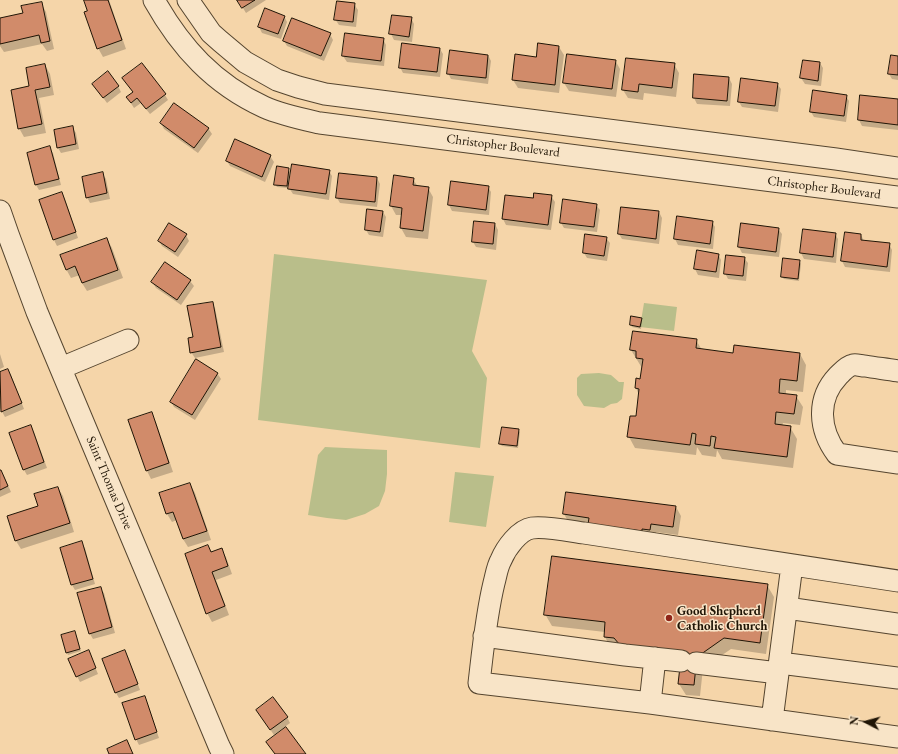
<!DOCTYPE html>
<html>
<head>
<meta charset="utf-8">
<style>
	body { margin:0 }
	#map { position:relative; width:898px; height:754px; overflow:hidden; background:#f5d5a9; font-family:"EB Garamond",serif }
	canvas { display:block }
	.north { position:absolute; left:846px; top:702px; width:40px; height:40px; -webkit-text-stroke:3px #f8e4c7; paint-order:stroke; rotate:276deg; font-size:11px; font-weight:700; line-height:16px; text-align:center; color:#201506 }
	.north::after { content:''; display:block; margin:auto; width:14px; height:18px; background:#201506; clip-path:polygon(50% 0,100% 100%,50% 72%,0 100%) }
</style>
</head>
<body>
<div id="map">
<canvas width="898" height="754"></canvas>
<div class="north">N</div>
</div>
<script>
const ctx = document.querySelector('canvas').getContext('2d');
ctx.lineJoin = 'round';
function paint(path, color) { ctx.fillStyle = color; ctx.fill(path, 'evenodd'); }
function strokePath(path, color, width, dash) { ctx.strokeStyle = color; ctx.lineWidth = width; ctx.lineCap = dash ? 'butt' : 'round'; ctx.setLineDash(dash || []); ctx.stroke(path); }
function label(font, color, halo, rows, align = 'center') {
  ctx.font = font + ' "EB Garamond",serif'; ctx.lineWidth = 3; ctx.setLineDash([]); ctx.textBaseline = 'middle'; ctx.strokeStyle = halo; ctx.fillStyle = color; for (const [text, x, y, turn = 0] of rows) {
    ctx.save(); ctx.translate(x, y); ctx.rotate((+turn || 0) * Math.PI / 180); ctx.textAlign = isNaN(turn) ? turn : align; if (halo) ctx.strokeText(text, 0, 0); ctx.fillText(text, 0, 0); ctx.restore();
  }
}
paint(new Path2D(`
	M274,254L487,280L472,351L487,378L480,448L258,420Z
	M644,303L677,307L674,331L640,327Z
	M599,373L611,375L619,382H624L622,399L617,403L611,404L604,408L584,406L577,395V378L581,374Z
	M325,447L387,450V474L385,491L379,506L365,514L346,520L327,518L308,515L318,455Z
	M455,472L494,476L486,527L449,522Z`), '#b9be8a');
paint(new Path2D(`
	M85,0H109L126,49L103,57L98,48L89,12Z
	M238,0H266L246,13Z
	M41,3L46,12L54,49L47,51L42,44L4,52L0,46V19L24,14Z
	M354,4L358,10L356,27L339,25L335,19Z
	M284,16L287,22L281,39L262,33L259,27Z
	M411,18L414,24L412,42L394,40L391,34Z
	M330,34L333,40L324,61L287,46L284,41Z
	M383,39L386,45L384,66L347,62L343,56Z
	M559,47L564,55L559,93L518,88L513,80Z
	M440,49L443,54L440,77L403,73L400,67Z
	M488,55L491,61L488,84L451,79L448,73Z
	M898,57V80L892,79L889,74Z
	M615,60L620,69L616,97L569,91L564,83Z
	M820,63L823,68L821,86L805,84L801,78Z
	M674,64L679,73L676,97L644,93L643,100L628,98L623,90Z
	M45,65L50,74L54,95L39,98L46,133L24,137L19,128L31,87Z
	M729,78L732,84L730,106L697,104L694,98Z
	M124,79L165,95L168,100L150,114L141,103L134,108L127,97L133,92Z
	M93,84L118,86L121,92L107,103Z
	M777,84L781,89L778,112L742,107L739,102Z
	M846,96L849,101L846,122L814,117L811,112Z
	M898,100V130L862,126L859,120Z
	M161,123L208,128L212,134L198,153L164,129Z
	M72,127L76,133L79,149L61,153L58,148Z
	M49,148L53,153L61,185L39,190L36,185Z
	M270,156L274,162L265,182L230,166L227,161Z
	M288,169L290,172L288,188L277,187L275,184Z
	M329,171L332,176L329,200L293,194L289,188Z
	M102,173L106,179L110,199L90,203L87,197Z
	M377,178L380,184L377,207L340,203L337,198Z
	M413,179L418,187L428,188L433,197L428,239L406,237L401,228L403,215H396L391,206Z
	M488,187L491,192L489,215L452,211L449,205Z
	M62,193L65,199L78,238L57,246L54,240L40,201Z
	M551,196L555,202L551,230L506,225L503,219L534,200Z
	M596,205L600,210L597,232L564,228L561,223Z
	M383,212L386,217L383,237L369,235L366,230Z
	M659,212L662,218L659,244L622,239L619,234Z
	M712,222L715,227L713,249L678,245L675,239Z
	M495,224L498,230L496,250L476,247L473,242Z
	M778,229L782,234L779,257L742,253L739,247Z
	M835,234L838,239L836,263L804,259L801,253Z
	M186,235L189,241L178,257L162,246L159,241Z
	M861,235L864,241L889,244L892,250L890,272L845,267L842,261Z
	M606,238L610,243L607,261L587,258L584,253Z
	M107,239L112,248L123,278L87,291L82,283L80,275L71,278L66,269Z
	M718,254L721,260L719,278L698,275L695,269Z
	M744,258L748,263L746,281L728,279L725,273Z
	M799,261L801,264L799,281L784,279L782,277Z
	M165,264L190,281L194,286L181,305L156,288L152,282Z
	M212,303L215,308L224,352L195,358L191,352L194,338Z
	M641,319L642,321L641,329L632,327L631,325Z
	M696,340L702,350L734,354H800L806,365L803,392L786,390V394L796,396L803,407L800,425L783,423L782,426L790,427L797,439L793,468L722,459L717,450L716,457L702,455L697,447L696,455L635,448L629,437L636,418L639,395L636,388L637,379L641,380L642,368L631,350Z
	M0,354L4,367L0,369Z
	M8,370L11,375L24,409L5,417L0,408V373Z
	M217,373L221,379L195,420L174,407L171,402Z
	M151,413L156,422L173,472L151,479L147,471Z
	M31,427L34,432L47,468L27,475L24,470Z
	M518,430L520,432L518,448L502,446L500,444Z
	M0,471H1L4,476L11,492L0,497Z
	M190,484L195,493L211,540L188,547L183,539L177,520L172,522L167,514Z
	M58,488L63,496L74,532L21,549L16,541L39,506Z
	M676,507L681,516L678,535L656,532L655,538L569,523L564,514Z
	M81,543L85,548L95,584L75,590L72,585Z
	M208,547L212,552L221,549L226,557L232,574L216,580L229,615L212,622L207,613Z
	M767,585L774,597L766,654L731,649L703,668L700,696L686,695L679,684L681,668L611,648L605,637V632L552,626L545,614Z
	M100,588L104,593L115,633L93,639L90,634Z
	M76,635L81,651L68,655L67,653Z
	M124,651L128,657L140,690L119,698L116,693L103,659Z
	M91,657L98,674L80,682L77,676Z
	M144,697L147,702L159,738L139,745L136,739Z
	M261,716L287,717L290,723L274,735Z`), '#0003');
const building = new Path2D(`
	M84,0H108L122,40L97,49L84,12L87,11Z
	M237,0H255L242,8Z
	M337,1L355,3L353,22L334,20Z
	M42,2L50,41L41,43L39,35L0,44V18L23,13L21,6Z
	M265,8L285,16L278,34L258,27Z
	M392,15L412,17L409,37L389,34Z
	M292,18L331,33L321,56L283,41Z
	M345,33L384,38L381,61L342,56Z
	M402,43L440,48L437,72L399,68Z
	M538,43L559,46L555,85L512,80L515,54L536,57Z
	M450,50L488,55L486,78L447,74Z
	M567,54L616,60L612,89L563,83Z
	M891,55L898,56V75L888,74Z
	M626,58L675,63L672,88L639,84L638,92L622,90Z
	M803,60L820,62L818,81L800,78Z
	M142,63L166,94L146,109L137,98L131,103L126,97L133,92L122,78Z
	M45,64L50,87L35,90L42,124L18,129L11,90L29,86L26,68Z
	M108,71L119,86L103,98L92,84Z
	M694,74L729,77L727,101L693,98Z
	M741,78L778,83L775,106L738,102Z
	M813,90L847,95L844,116L810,112Z
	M860,95L898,99V125L858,120Z
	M174,103L209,128L194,148L160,123Z
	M73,126L76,144L57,148L54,130Z
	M235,139L271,155L262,177L226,161Z
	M50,146L59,179L35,185L27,153Z
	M292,164L330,170L326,194L288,189Z
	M277,166L289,168L287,186L274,185Z
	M103,172L107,193L86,198L82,177Z
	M339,173L377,177L375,202L336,198Z
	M394,175L414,178L413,185L429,187L423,231L400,228L402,208L390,206Z
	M451,181L489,186L486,210L448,205Z
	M62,192L76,232L53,240L39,200Z
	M534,193L552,195L548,225L502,219L505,195L533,198Z
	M563,199L597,204L594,227L560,223Z
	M621,207L659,211L656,239L618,234Z
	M367,209L383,211L380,232L365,230Z
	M677,216L713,221L710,244L674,239Z
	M474,221L495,223L493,244L472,242Z
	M169,223L187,234L175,252L158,241Z
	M741,223L779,228L776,252L738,247Z
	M803,229L836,233L833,257L800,253Z
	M845,232L861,234V240L890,243L887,267L841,261Z
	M585,234L607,237L604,256L583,253Z
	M107,238L118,270L82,283L75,266L66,270L60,255Z
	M697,250L719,254L716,272L694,269Z
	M726,255L745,257L743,276L724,274Z
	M783,258L800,260L798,279L781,277Z
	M165,262L191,280L177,300L151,282Z
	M213,302L221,347L190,353L188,338L193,337L187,306Z
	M631,316L642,318L640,327L630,325Z
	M633,331L697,339L696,348L733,353L734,345L800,353L797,381L780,379L779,393L797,395L794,414L776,412L775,424L791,426L787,457L714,448L716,437L711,436L710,446L695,444L696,434L692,433L690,445L627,437L630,416H636L639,389L635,388L636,378L640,379L643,359L636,358V351L630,350Z
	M196,359L218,373L192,415L170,402Z
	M8,369L22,403L1,412L0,372Z
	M152,412L169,463L146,471L128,420Z
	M31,425L44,462L23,470L9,433Z
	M502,427L519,429L517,446L499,444Z
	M0,470H1L8,486L0,490Z
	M190,483L207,531L183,539L173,512L166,514L159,493Z
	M58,487L70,523L15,541L7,516L38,506L34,494Z
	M566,492L676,506L673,527L651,524L650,530L642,529V531L588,524L589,518L563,514Z
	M82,541L93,579L71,585L60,548Z
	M208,545L211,552L222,548L228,566L212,572L225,606L206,614L185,554Z
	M552,556L768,584L760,643L724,638L697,657L694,685L678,684L681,658L625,651L614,638L604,637L605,622L544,615Z
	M101,587L112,627L89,634L77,593Z
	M75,631L80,649L66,653L61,635Z
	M89,650L96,668L76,677L68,659Z
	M125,650L138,684L115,693L102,659Z
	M145,696L157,732L135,740L122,703Z
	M273,697L288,717L270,730L256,710Z
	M286,727L306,754H275L266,742Z
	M127,740L133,754H109L107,749Z`);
paint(building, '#d18b6a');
strokePath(building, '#201506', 1);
const minor = new Path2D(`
	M154,0C181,48 214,84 264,107C282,115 302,119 320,123L898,197
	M188,0L211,33L220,41L245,62L277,80L298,87L325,94L836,159L898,168
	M0,211L8,234L37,312L219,746L223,754
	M61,368L128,340
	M898,371C887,369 876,368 865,366C861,366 856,364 853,365C847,366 842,372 838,376C816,399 819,430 837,454L898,463
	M898,581L584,533C570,531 545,526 532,528C519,530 506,548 501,560C497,567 496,576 494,583C486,616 483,649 479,683L650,703L898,737
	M787,608L898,624
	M484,636L625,655L681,661
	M696,663L778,673
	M780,663L898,678
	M650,703L655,658
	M772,720L792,565`);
strokePath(minor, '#55452f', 23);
strokePath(minor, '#f8e4c7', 21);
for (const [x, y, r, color] of [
	[669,618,4,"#8f2418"]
]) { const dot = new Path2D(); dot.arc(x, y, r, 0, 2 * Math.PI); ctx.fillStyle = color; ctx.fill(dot); strokePath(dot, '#f8e4c7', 1.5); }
label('13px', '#201506', '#f8e4c7', [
	["Christopher Boulevard",503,146,7],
	["Christopher Boulevard",824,188,7],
	["Saint Thomas Drive",109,483,67]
]);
label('bold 13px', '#201506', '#f8e4c7', [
	["Good Shepherd",677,611],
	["Catholic Church",677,626]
], 'left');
</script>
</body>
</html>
